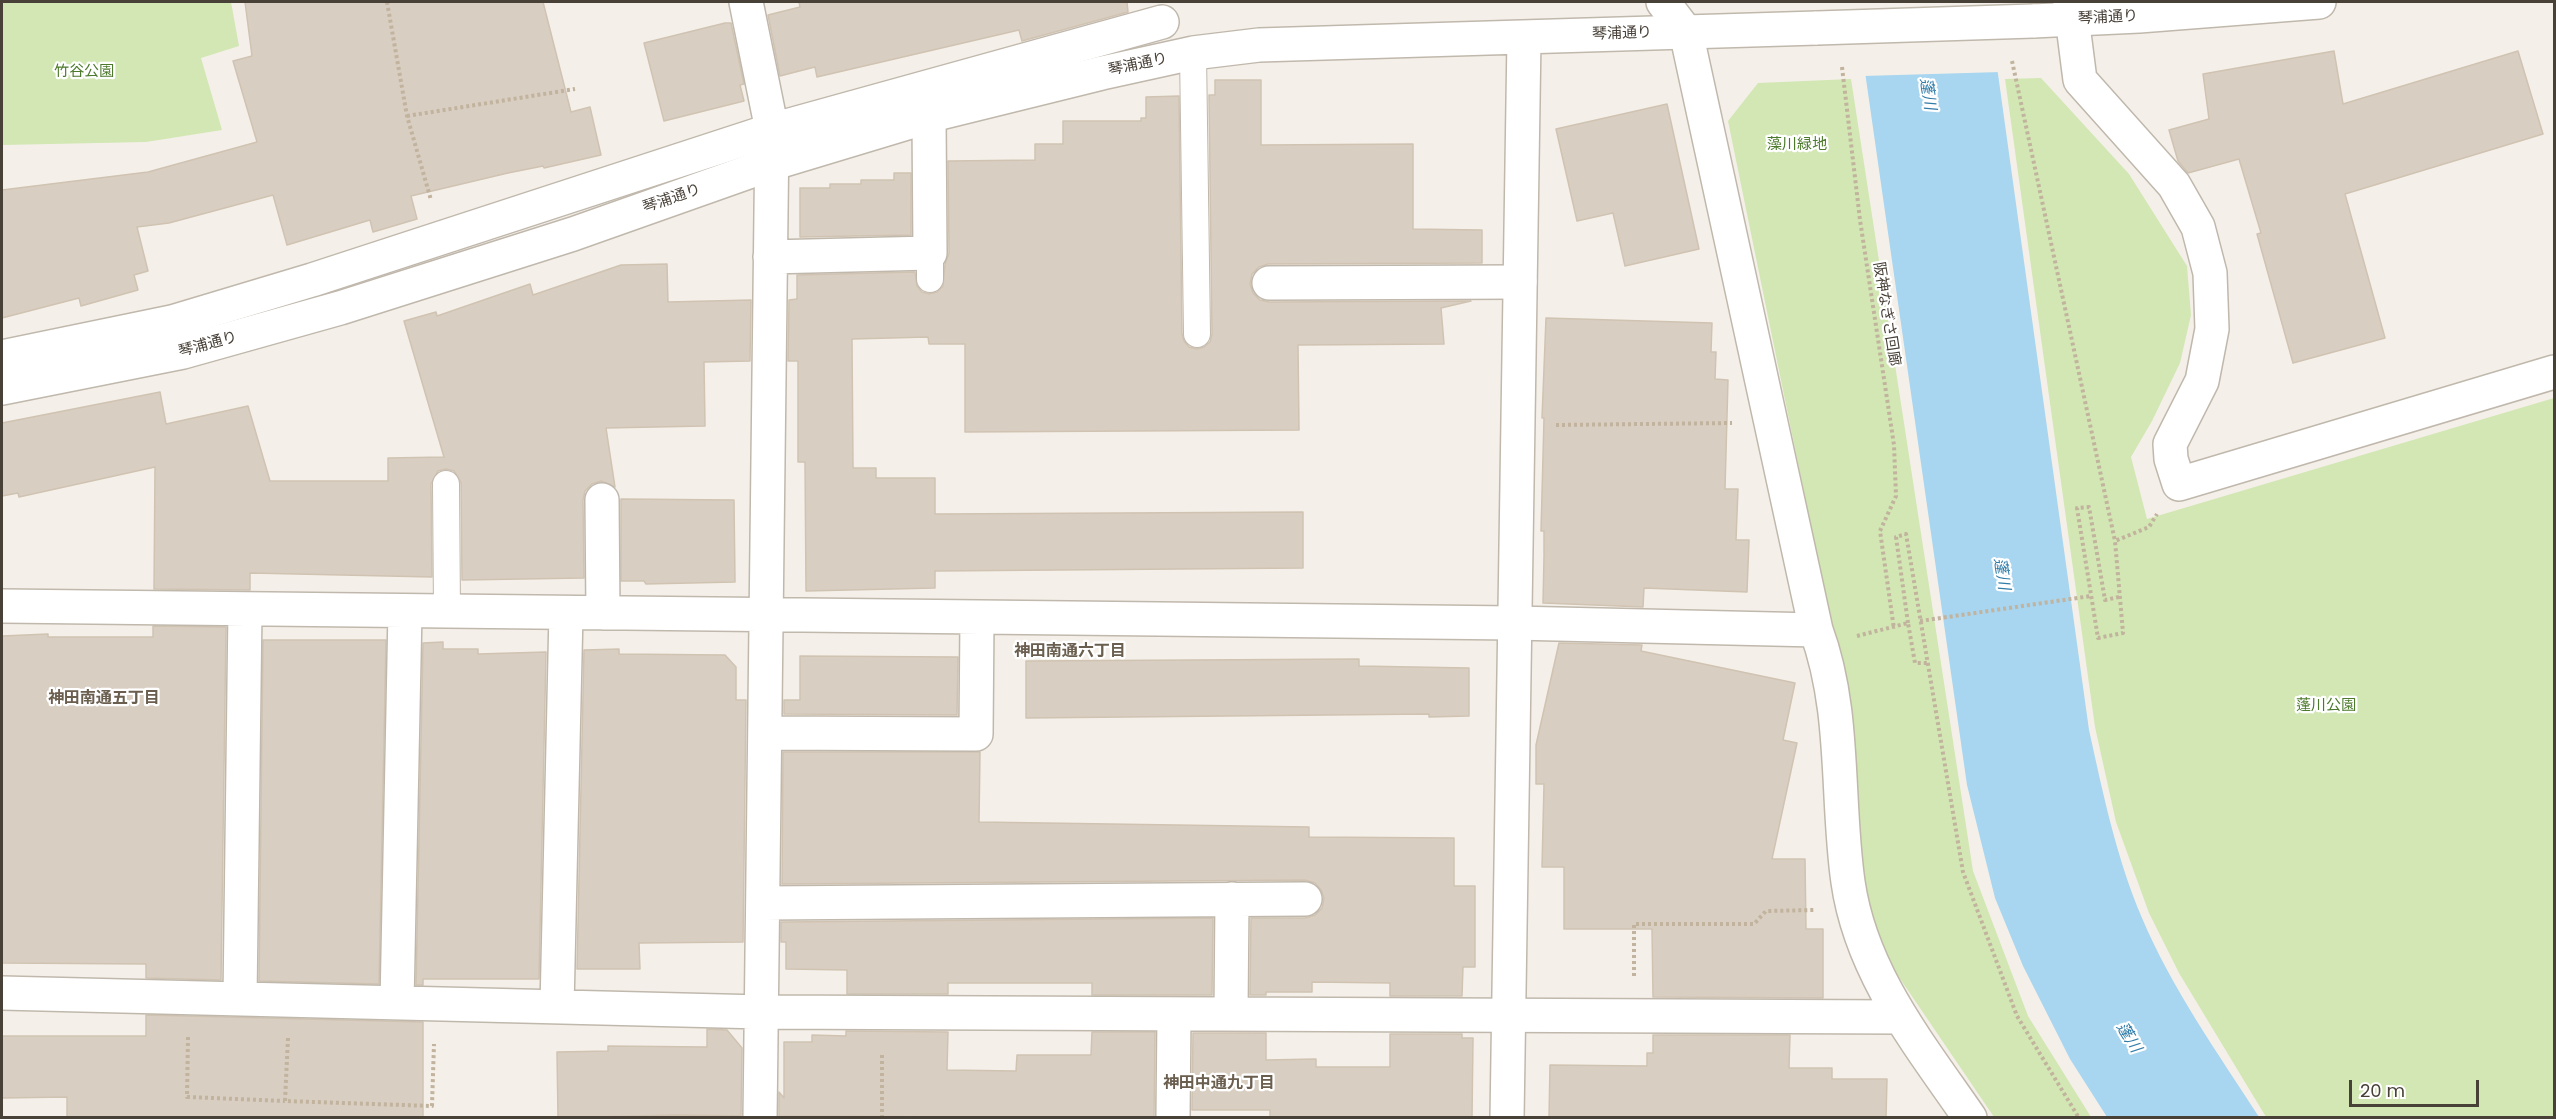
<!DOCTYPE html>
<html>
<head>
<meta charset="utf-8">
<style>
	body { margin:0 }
	#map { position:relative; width:2556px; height:1119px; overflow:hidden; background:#f4f0e9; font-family:Poppins,sans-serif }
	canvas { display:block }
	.frame { position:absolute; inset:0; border:3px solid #484138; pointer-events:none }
	.scale { position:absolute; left:2349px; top:1080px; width:130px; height:27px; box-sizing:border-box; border:3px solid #484138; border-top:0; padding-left:8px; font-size:18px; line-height:21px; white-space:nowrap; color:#484138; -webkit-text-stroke:4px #fff; paint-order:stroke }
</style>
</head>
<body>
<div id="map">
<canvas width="2556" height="1119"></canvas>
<div class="frame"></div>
<div class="scale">20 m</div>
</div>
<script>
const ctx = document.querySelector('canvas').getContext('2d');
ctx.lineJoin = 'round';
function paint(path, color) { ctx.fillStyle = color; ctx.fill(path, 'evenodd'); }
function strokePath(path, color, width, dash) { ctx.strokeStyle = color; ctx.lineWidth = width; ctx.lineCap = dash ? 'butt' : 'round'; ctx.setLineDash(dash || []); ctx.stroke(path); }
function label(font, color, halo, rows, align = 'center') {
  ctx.font = font + ' Poppins,"Noto Sans JP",sans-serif'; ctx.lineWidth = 4.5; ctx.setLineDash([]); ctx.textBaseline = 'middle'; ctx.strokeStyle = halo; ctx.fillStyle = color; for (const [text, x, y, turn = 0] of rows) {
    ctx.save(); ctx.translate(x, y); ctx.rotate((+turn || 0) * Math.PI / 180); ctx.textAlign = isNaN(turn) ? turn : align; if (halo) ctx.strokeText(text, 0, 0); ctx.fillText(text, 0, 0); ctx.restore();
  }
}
paint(new Path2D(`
	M2,2H231L239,46L201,58L222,130L146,142L2,145Z
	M2041,78L2129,174L2187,266L2191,315L2180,363L2152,421L2131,457L2147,519L2554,398V1117H2266L2179,973L2149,913L2116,822L2095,727L2005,79Z
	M1851,79L1973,871L2028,1016L2091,1117H1994L1888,961L1857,885L1855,742L1728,121L1758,83Z`), '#d2e7b3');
paint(new Path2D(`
	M1855,2H1988L2089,730C2103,793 2116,857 2142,918C2172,989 2218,1053 2259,1117H2107L2070,1059L2023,966L1995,898L1967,785Z`), '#a8d5ef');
paint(new Path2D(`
	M1852,2H1991L2001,72L1863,76Z`), '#f4f0e9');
const building = new Path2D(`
	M245,2H543L571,112L590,107L601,155L544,168L543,166L508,173L411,196L417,219L373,232L370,220L287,245L273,195L169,223L137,227L148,271L134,275L138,290L81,306L79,298L2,318V190L148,172L257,142L233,61L252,56Z
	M799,2H1127L1128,12L1022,41L1019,30L817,77L815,67L780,76L768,15L800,7Z
	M725,23H731L744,84L740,85L744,101L664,121L644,43Z
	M2334,51L2343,104L2518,51L2543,134L2345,194L2385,338L2293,363L2257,234L2261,233L2239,159L2188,173L2178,161L2169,130L2209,119L2203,74Z
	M1215,80H1261V145L1413,144V229L1482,230V263L1268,264L1259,267L1252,274L1250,284L1253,293L1260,300L1269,302L1471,301L1441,308L1444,344L1298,345L1299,430L965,432V344H929L928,337L852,339L853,468H876V478H935V514L1303,512V568L935,571V588L806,591L805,462H798V361H788L789,300L797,299V275L915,272L917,286L922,292L929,294L937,292L943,286L945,264L949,253L948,161L1035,160V144H1063V121H1141V118H1146V97L1179,96L1182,334L1184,341L1189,347L1197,349L1204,347L1210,342L1212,334L1209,95H1215Z
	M1667,104L1699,249L1625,266L1613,213L1577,221L1556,129Z
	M894,173H911V235L800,237V188H830V184H861V180H894Z
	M667,264L668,302L751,300L750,361L704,362L705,426L606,428L615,487L601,481L592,484L585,491L583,500L584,578L462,580L461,483L454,471L446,469L438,471L431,484L432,577L250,573V590L154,589L155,467L19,497L18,493L2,496V423L160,392L166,424L248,406L270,481H388V458L444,457L404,321L436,312L437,316L530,284L533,295L621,265Z
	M1546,318L1712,323L1711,352H1716L1715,379L1728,380L1725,489H1738L1736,540H1749L1747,592L1644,588L1643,607L1543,603L1544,556V531H1541L1544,418H1542Z
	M621,499L734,500L735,582L646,584L644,581H621Z
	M153,626L226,627L221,980L146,978V964L2,963V636L48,634V637H153Z
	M263,640H386L379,984L259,981Z
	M443,642V649H478V654L546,652L539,979H423V985H416L423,643Z
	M1559,643L1642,645L1641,651L1795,683L1783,740L1797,743L1772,859H1805L1806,929H1823V998L1653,997L1652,929H1564V867H1542L1544,784H1536V745Z
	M619,649V654L725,655L736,667V700H746L743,942L639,943L640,969H577L584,650Z
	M800,656L958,657L957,715L784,714V700H800Z
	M1359,659V666L1469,668V716L1429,717V714L1026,718V661Z
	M783,752H980L979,822L1309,827V837L1454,838V886H1475V967H1463L1462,996H1390V983L1312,982V992H1266V995H1250L1251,918H1305L1315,915L1322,908L1324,898L1321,890L1315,883L1305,880L782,884Z
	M1213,918L1212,995H1092V983H948V994H847V970L786,969V942H781V922Z
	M146,1015L423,1022V1118H67V1097L2,1098V1036H146Z
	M707,1029L727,1030L742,1048L741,1116L676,1115L558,1118L557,1052L608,1051V1046L707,1047Z
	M846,1031L948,1032L947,1070L1016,1071L1017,1055H1091L1092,1032H1155L1154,1118L779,1116V1092L784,1098V1042H812V1035L846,1036Z
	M1193,1033H1266V1060L1316,1059V1067H1390V1034H1462V1038H1473L1472,1118H1270V1110H1192Z
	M1653,1035H1790L1789,1068H1832V1079H1887L1886,1118H1549L1550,1065L1647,1066V1053H1653Z`);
paint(building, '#d9cec2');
strokePath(building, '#d0c3b2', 1.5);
const service = new Path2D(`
	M1193,53L1197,334
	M930,253V279
	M446,484L447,611`);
const minor = new Path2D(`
	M746,2L772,130L760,1118
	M1663,2L1686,32L1816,630C1846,711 1836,798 1848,882C1861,973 1919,1044 1970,1118
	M2070,2L2080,80L2174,185L2198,227L2210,273L2212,329L2202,381L2170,444L2171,459L2179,484L2554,372
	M770,257L930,253L929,117
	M1269,283L1520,282
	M2,357L172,322L312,280L772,130L1162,22
	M602,500L603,613
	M2,606L1514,623L1816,630
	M765,733L976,734L977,618
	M763,903L1305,899
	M2,993L762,1012L1900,1017
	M240,999L245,609
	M397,1003L405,611
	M557,1007L566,613
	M1231,1013L1232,899
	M1173,1118L1174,1015`);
const tertiary = new Path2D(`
	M2033,21L2139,16L2319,2
	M2,388L183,352L340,308L573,234L771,164L940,113L1102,73L1193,53L1259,45L1817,28
	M1507,1118L1524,38`);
strokePath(service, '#c0b8ac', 28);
strokePath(minor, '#c0b8ac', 36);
strokePath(tertiary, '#c0b8ac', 36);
strokePath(new Path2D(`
	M387,2L407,116L431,200
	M2012,61L2115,541
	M1842,67L1860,220L1894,445L1896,496L1880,531L1894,629
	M407,116L575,89
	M1556,425L1732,423
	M2119,597L2105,600L2089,507L2077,508L2098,638L2123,633L2115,541L2149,527L2157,514
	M1920,621L2091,596
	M1908,623L1896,537L1906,534L1963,872L2017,1016L2079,1118
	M1857,636L1908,623L1915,663H1927
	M1634,976V924H1754L1766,911L1814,910
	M188,1037L187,1097L285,1101
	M288,1038L285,1101L432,1106L434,1044
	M882,1118V1052`), '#c1b39d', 4, [3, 3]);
strokePath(service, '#fff', 26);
strokePath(minor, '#fff', 33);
strokePath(tertiary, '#fff', 33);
const tertiaryBridge = new Path2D(`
	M1817,28L2033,21`);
strokePath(tertiaryBridge, '#c0b8ac', 36, []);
strokePath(tertiaryBridge, '#fff', 33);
label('15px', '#484138', '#fff', [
	["琴浦通り",2108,18,-3],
	["琴浦通り",1622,34,-2],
	["琴浦通り",1138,65,-12],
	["琴浦通り",672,199,-19],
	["阪神なぎさ回廊",1886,314,81],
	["琴浦通り",208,345,-15]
]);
label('15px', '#4d792c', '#fff', [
	["竹谷公園",84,72],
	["藻川緑地",1797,145],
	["蓬川公園",2326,706]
]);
label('italic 16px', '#317daa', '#fff', [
	["蓬川",1927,94,81],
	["蓬川",2001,574,81],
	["蓬川",2128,1038,58]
]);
label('bold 16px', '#6a5e4f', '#fff', [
	["神田南通六丁目",1070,652],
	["神田南通五丁目",104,699],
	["神田中通九丁目",1219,1084]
]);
</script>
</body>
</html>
